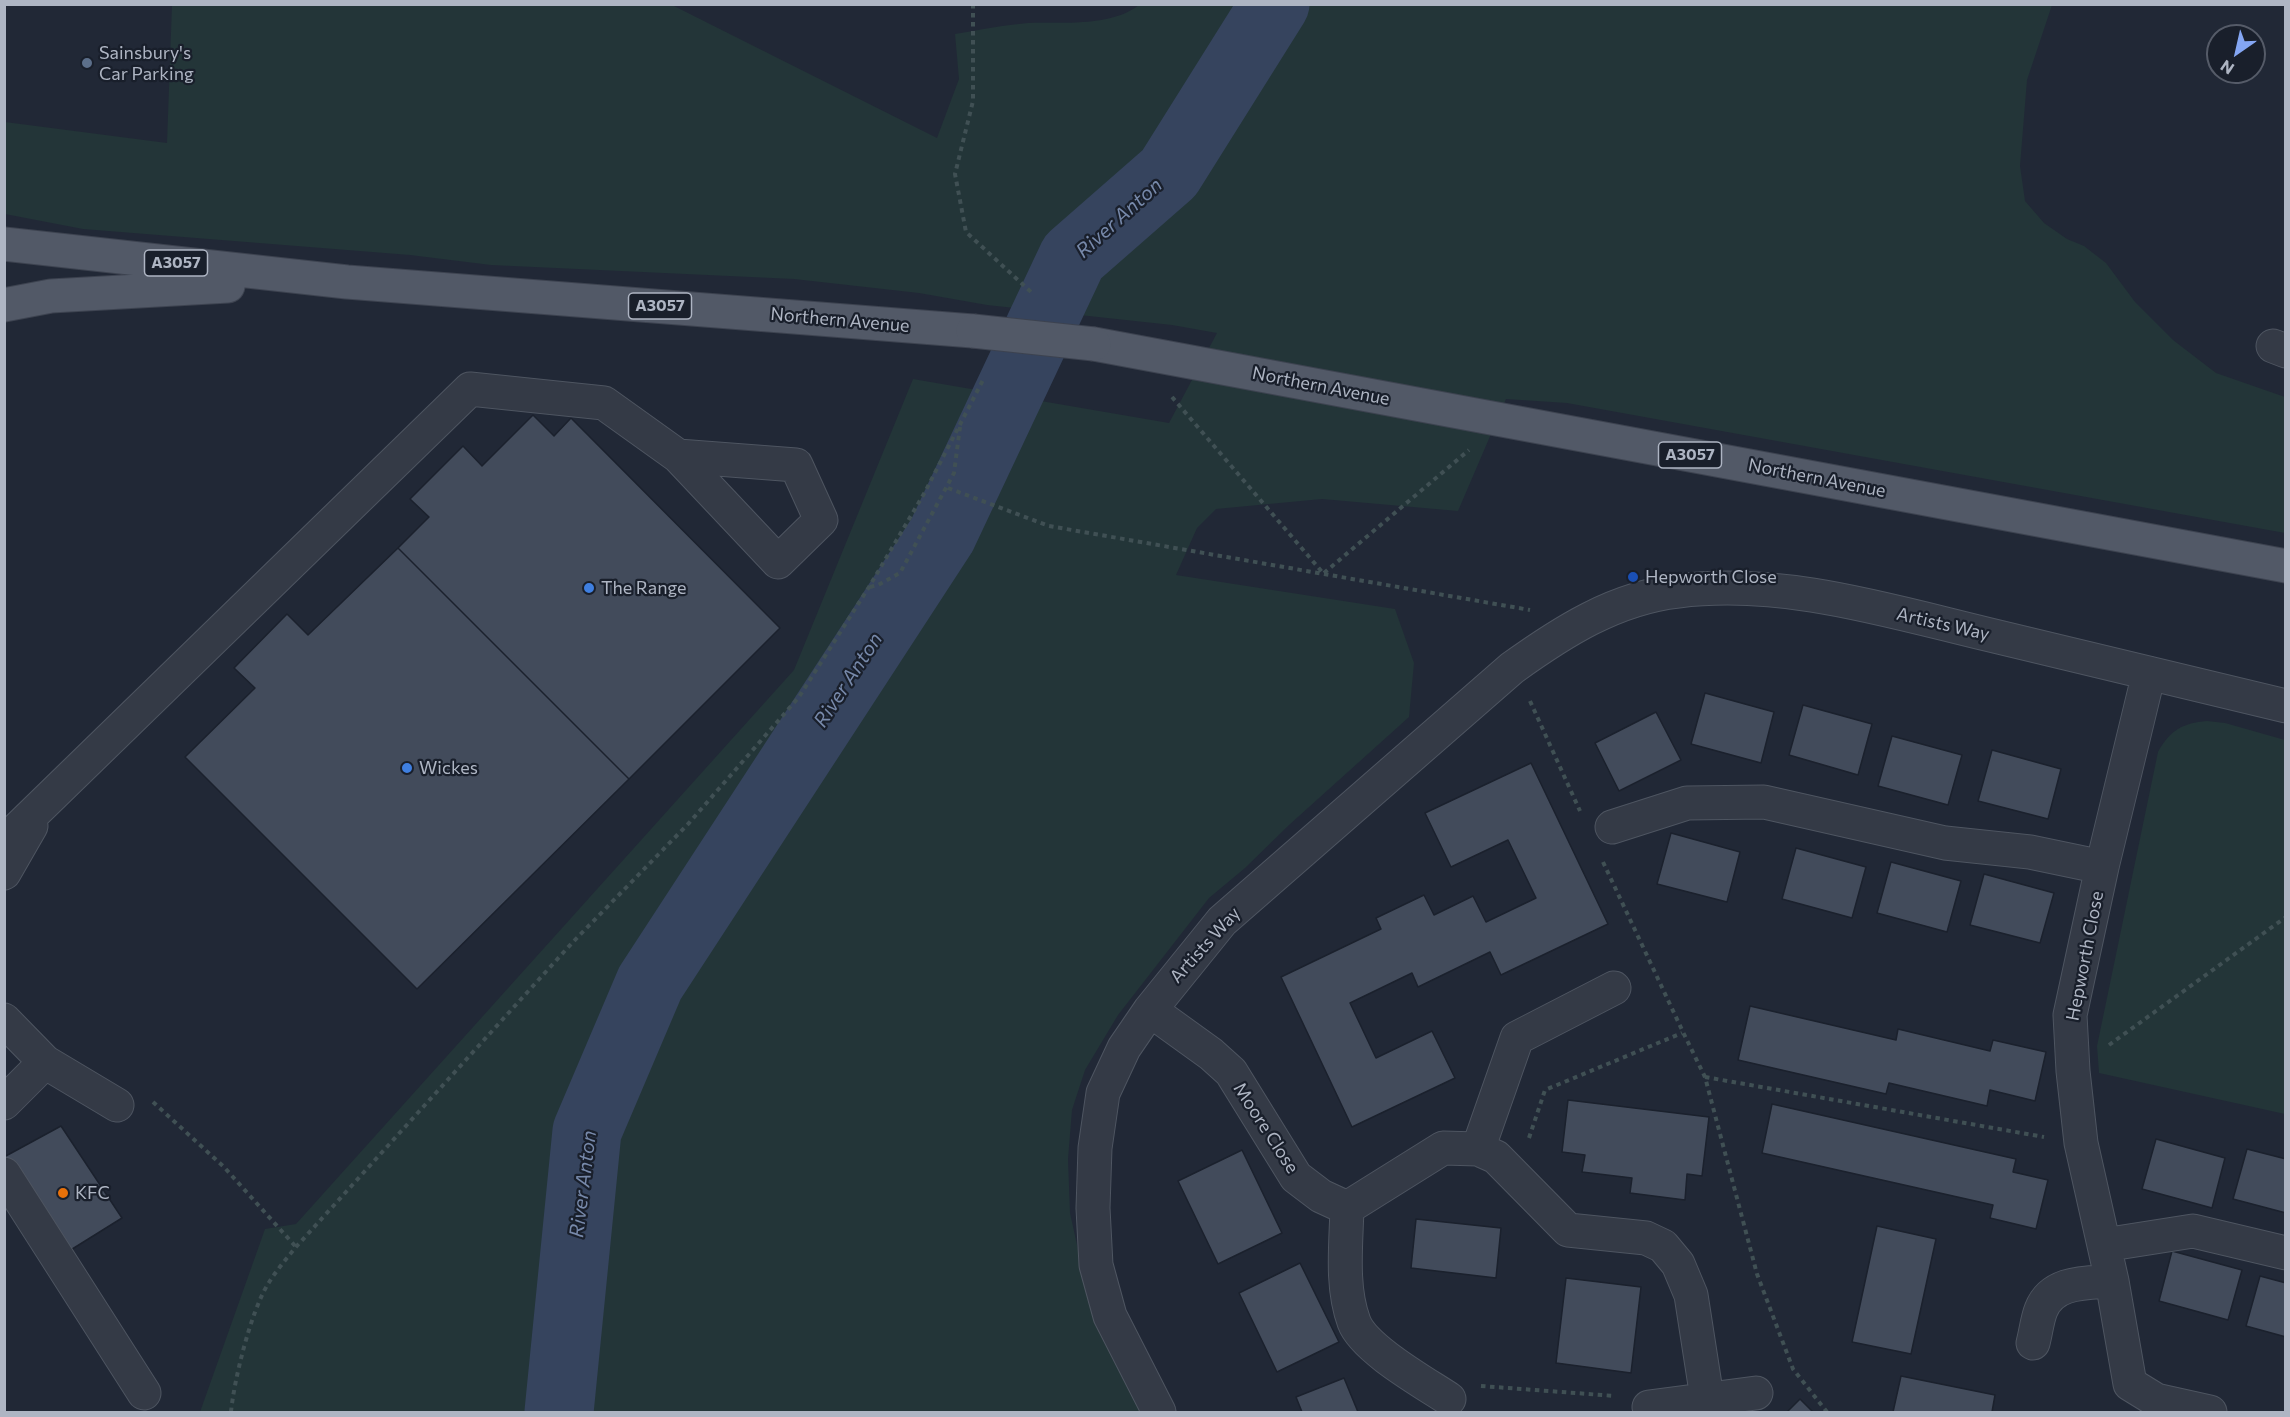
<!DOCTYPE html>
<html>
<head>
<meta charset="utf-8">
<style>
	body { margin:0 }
	#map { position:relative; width:2290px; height:1417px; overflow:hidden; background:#212836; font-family:Commissioner,sans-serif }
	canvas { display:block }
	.frame { position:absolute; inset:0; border:6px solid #aeb5c3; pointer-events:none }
	.north { position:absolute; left:2206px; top:24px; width:60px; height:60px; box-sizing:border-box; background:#191f2b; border:2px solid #555b68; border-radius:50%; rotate:214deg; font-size:16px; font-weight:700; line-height:24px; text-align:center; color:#aeb5c3 }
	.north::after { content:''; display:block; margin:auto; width:21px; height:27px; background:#84a6f3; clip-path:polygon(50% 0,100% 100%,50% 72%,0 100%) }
</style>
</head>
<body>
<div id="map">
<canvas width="2290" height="1417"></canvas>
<div class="frame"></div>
<div class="north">N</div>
</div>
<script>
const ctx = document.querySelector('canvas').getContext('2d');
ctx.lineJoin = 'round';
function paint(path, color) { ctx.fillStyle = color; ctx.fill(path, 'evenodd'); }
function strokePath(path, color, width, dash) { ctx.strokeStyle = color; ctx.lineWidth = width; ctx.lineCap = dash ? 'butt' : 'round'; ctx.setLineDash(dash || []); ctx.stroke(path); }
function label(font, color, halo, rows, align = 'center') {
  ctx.font = font + ' Commissioner,sans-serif'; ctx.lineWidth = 4.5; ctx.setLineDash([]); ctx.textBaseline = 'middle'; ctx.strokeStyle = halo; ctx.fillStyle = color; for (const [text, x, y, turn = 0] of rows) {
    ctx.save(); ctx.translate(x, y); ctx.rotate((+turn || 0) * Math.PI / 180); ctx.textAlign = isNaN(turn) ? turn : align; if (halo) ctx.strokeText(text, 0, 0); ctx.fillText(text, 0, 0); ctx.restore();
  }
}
paint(new Path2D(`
	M172,5H672L937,138L959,79L955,34C979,30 1004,25 1028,23C1062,22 1111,27 1139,5H2052L2027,80L2020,166L2025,201L2044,223L2067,239L2084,246L2106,263L2135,302L2173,340L2216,373L2285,397V533L1567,403L1506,399L1458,511L1322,499L1216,509L1197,528L1176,575L1395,609L1414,663L1409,717L1289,825L1245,868L1209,898L1118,1015L1085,1070L1072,1110L1068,1159L1070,1213L1090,1304L1112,1358L1142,1412H200L265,1229L296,1224L794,670L913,379L1169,423L1217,333L1172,325L987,305L919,293L794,279L491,265L410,255L83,229L5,214V122L167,143Z
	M2207,721L2225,723L2285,740V1114L2099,1073L2097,1046L2158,752C2170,730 2183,723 2207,721Z`), '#233538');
strokePath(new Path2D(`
	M559,1412L587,1131L650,983L942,535L1073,257L1169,173L1275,4`), '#36445e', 69);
const building = new Path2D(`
	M533,415L554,436L571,418L780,628L629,779L398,548L429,517L410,499L463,446L482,466Z
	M398,548L629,779L417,989L185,757L255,688L234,668L287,614L308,635Z
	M1705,693L1774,712L1761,763L1691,744Z
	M1803,705L1872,724L1858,775L1789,755Z
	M1656,712L1681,760L1619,791L1595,743Z
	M1892,736L1962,755L1948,805L1878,786Z
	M1992,750L2061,769L2048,819L1978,801Z
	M1531,763L1608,924L1501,975L1490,952L1418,987L1412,973L1350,1003L1376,1058L1432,1031L1455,1078L1352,1127L1281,977L1381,929L1376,918L1424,895L1434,915L1473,896L1486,922L1536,898L1508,840L1451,867L1425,813Z
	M1671,833L1740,852L1727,902L1657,884Z
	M1796,848L1866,867L1852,918L1782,899Z
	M1891,862L1961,881L1947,932L1877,913Z
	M1984,874L2054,893L2040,943L1970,925Z
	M1750,1006L1896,1040L1898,1029L1990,1051L1993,1040L2046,1052L2035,1101L1990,1090L1987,1106L1889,1083L1886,1094L1738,1060Z
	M1568,1100L1709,1117L1702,1176L1687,1174L1685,1200L1630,1193L1632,1178L1582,1172L1585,1155L1562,1152Z
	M1772,1104L2016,1159L2013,1172L2048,1180L2036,1229L1990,1218L1993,1205L1762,1153Z
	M61,1126L122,1218L61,1256L4,1167V1157Z
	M2156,1139L2225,1158L2212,1208L2142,1189Z
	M2247,1149L2286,1159V1213L2233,1199Z
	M1242,1150L1282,1233L1218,1264L1178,1181Z
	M1416,1219L1501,1228L1496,1278L1411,1268Z
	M1877,1226L1936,1239L1911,1354L1852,1342Z
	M2172,1251L2242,1270L2228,1320L2159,1301Z
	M1300,1263L1339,1342L1277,1372L1239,1293Z
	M2260,1276L2286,1283V1337L2246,1326Z
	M1566,1278L1641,1287L1631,1373L1556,1363Z
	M1901,1376L1995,1395L1992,1412H1893Z
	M1344,1378L1358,1412H1302L1296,1397Z
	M1800,1399L1813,1412H1787Z`);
paint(building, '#424b5b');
strokePath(building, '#1b212d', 1.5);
const minor = new Path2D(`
	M2273,346L2286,351
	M2149,673L2102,867L2070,1015L2073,1071L2081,1143L2112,1281L2130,1384L2156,1400L2210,1412
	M1612,827L1687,803L1764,802L1945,843L2030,852L2102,867
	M4,842L470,389L604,403L678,456L796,465L821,520L778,562L678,456
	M4,873L31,826
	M1150,1010L1211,1054L1231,1072L1296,1177L1321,1196L1347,1208L1443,1148L1478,1149L1517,1038L1614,988
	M4,1020L45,1062L117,1105
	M4,1103L45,1062
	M1478,1149L1496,1157L1568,1230L1646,1238L1663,1246L1678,1264L1691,1295L1707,1398
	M4,1174L144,1393
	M1347,1208C1346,1245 1341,1287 1354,1322C1364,1349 1425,1383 1449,1399
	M2104,1245L2193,1231L2286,1253
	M2033,1343C2036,1332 2037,1320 2041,1310C2052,1281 2086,1283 2112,1281
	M1649,1407L1756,1393
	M1159,1412L1110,1316L1096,1265L1093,1208L1095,1148L1103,1093L1124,1048L1150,1010L1222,921L1512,668C1562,632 1615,598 1678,591C1782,578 1886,610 1986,634C2086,658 2186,682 2286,706`);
const major = new Path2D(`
	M4,244L347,282L973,331
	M4,305L51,296L228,286
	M1094,344L2286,566`);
strokePath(minor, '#4e5561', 35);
strokePath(major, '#3d4350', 35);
strokePath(new Path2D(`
	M973,4V101L955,174L966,232L1031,292
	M1172,397L1323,573
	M948,488L1049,526L1530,610
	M1324,573L1469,450
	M870,587L878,585L900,573L954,473L960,427
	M1530,701L1580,811
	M1603,862L1683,1032L1705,1077L1757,1274L1793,1369L1827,1412
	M2109,1045L2286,917
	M1705,1077L2044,1137
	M153,1102L224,1167L296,1247
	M1529,1138L1545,1090L1682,1033
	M1481,1386L1615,1396
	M231,1412C234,1380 251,1311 268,1284C276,1271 286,1259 296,1247L572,943L689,823L799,697L869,587L925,492L983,380`), '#405054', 4, [4.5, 4.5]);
strokePath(minor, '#343a46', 33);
strokePath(major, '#525967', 33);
const majorBridge = new Path2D(`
	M973,331L1094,344`);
strokePath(majorBridge, '#3d4350', 35, []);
strokePath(majorBridge, '#525967', 33);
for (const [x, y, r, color] of [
	[87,63,6,"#5c6f8a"],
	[1633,577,6,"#1a4fb4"],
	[589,588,6,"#3f7fe0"],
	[407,768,6,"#3f7fe0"],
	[63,1193,6,"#e8710a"]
]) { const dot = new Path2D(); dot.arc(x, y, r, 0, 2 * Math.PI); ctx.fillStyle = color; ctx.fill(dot); strokePath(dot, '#191f2b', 2); }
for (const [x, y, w] of [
	[176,263,63],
	[660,306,63],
	[1690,455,63]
]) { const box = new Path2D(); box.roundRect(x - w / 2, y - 13, w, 26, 4.5); ctx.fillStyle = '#191f2b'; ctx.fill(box); strokePath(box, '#aeb5c3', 1.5); }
label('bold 16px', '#aeb5c3', null, [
	["A3057",176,263],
	["A3057",660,306],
	["A3057",1690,455]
]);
label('18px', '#aeb5c3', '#191f2b', [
	["Sainsbury's",99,53],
	["Car Parking",99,74],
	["Hepworth Close",1645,577],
	["The Range",601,588],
	["Wickes",419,768],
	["KFC",75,1193]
], 'left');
label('18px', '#aeb5c3', '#191f2b', [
	["Northern Avenue",840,320,5],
	["Northern Avenue",1321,386,11],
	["Northern Avenue",1817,478,11],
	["Artists Way",1943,624,13],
	["Artists Way",1205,945,-48],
	["Hepworth Close",2085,956,-79],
	["Moore Close",1266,1128,57]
]);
label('italic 20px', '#7789aa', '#191f2b', [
	["River Anton",1119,218,-42],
	["River Anton",848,680,-57],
	["River Anton",583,1184,-83]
]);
</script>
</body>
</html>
